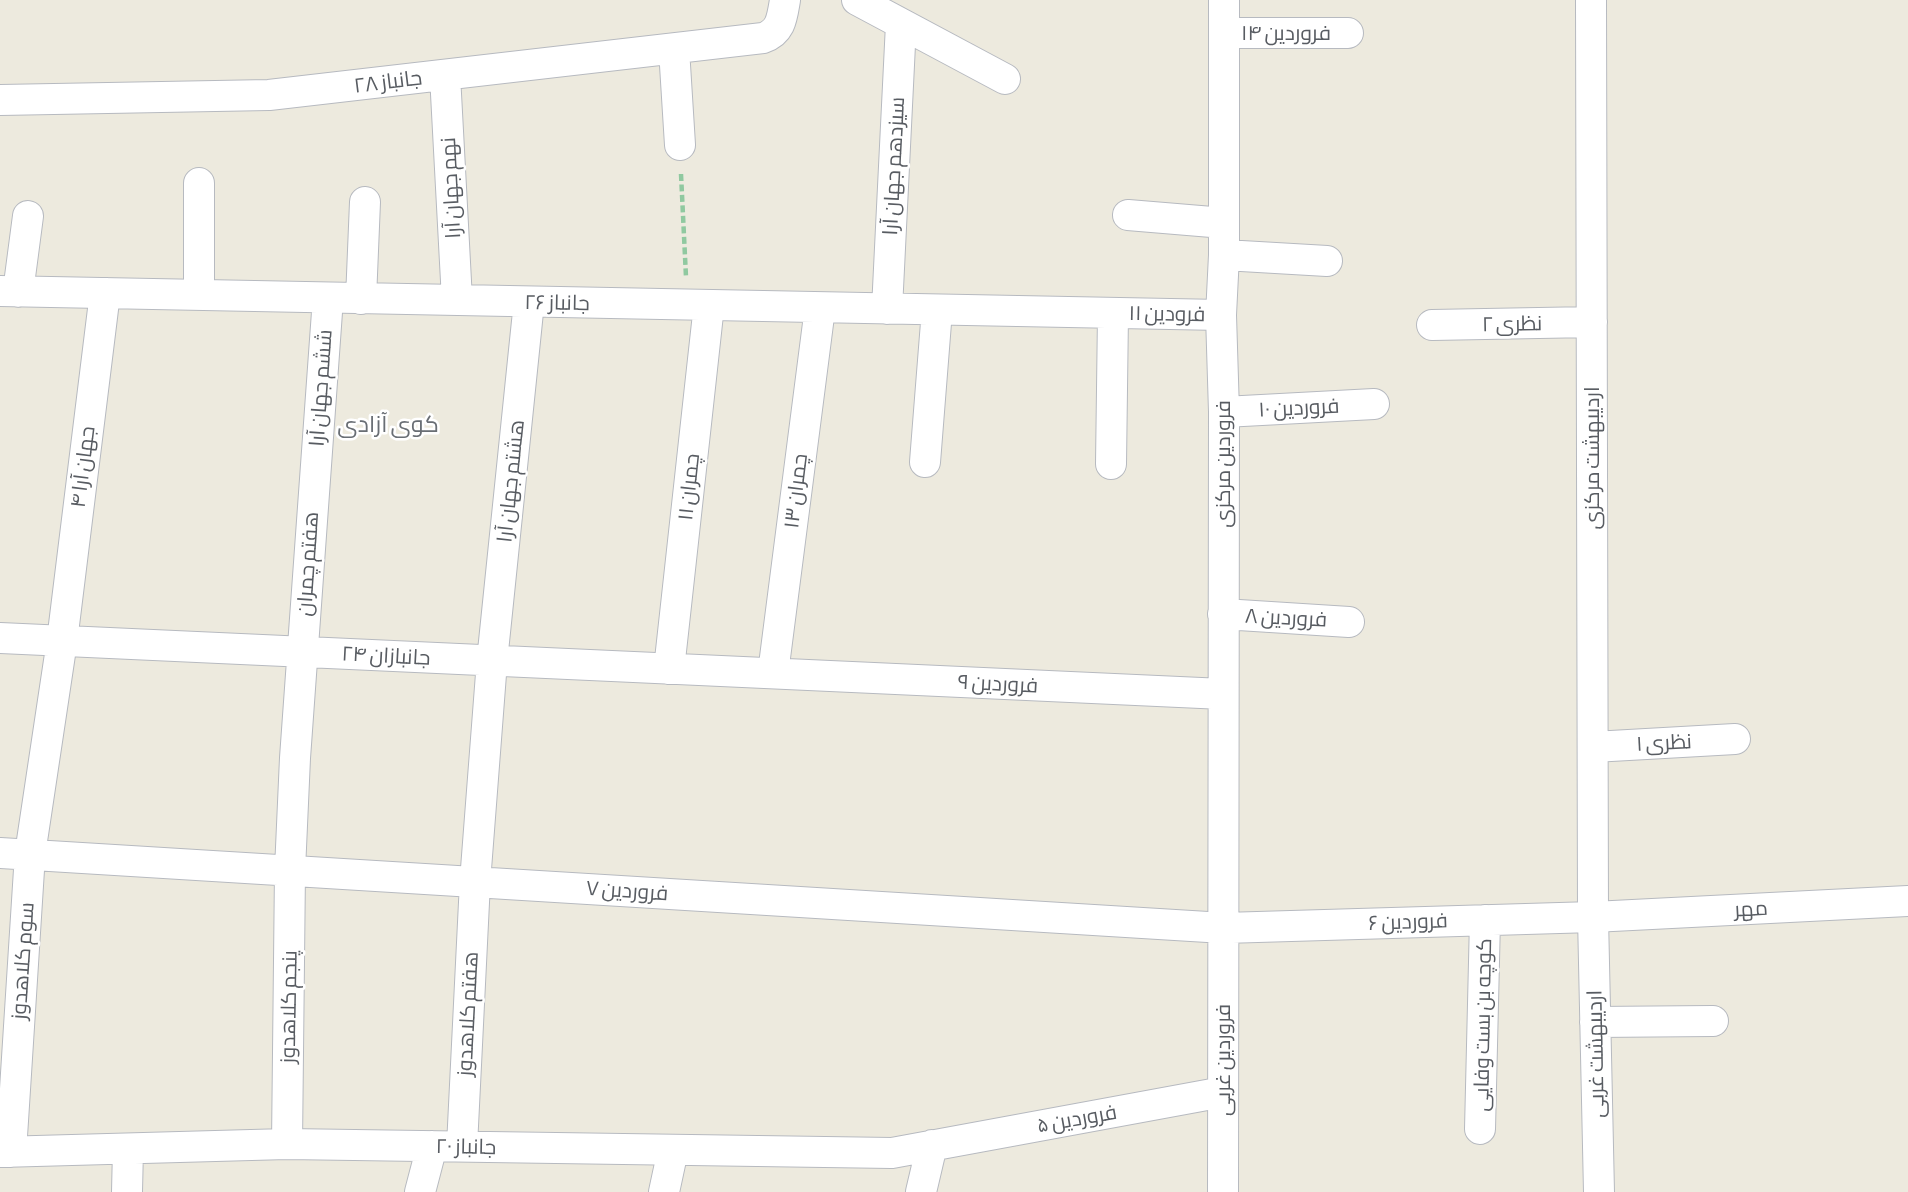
<!DOCTYPE html>
<html>
<head>
<meta charset="utf-8">
<style>
	body { margin:0 }
	canvas { display:block; background:#edeade }
</style>
</head>
<body>
<canvas width="1908" height="1192"></canvas>
<script>
const ctx = document.querySelector('canvas').getContext('2d');
ctx.lineJoin = 'round';
function strokePath(path, color, width, dash) { ctx.strokeStyle = color; ctx.lineWidth = width; ctx.lineCap = dash ? 'butt' : 'round'; ctx.setLineDash(dash || []); ctx.stroke(path); }
function label(font, color, halo, rows, align = 'center') {
  ctx.font = font + ' "Asap Condensed",Cairo,sans-serif'; ctx.lineWidth = 5; ctx.setLineDash([]); ctx.textBaseline = 'middle'; ctx.strokeStyle = halo; ctx.fillStyle = color; for (const [text, x, y, turn = 0] of rows) {
    ctx.save(); ctx.translate(x, y); ctx.rotate((+turn || 0) * Math.PI / 180); ctx.textAlign = isNaN(turn) ? turn : align; if (halo) ctx.strokeText(text, 0, 0); ctx.fillText(text, 0, 0); ctx.restore();
  }
}
const street = new Path2D(`
	M857,0L1005,79
	M1591,0L1593,917L1599,1192
	M1224,33H1348
	M674,49L680,145
	M445,75L457,300
	M0,100L269,95L763,38C781,32 782,18 785,0
	M1128,215L1224,223
	M1224,255L1327,261
	M0,291L1221,315
	M18,292L28,216
	M199,295V183
	M361,299L365,202
	M887,309L901,24
	M1432,325L1592,322
	M1224,412L1374,404
	M925,462L937,310
	M1111,464L1113,314
	M1223,614L1349,622
	M0,638L1223,694
	M669,669L709,305
	M773,673L820,308
	M1593,747L1735,739
	M0,853L1224,928L1593,917L1908,901
	M1595,1022L1713,1021
	M1480,1129L1485,920
	M287,1144L290,870L295,758L328,298
	M462,1146L475,882L492,661L529,302
	M0,1152L287,1144L892,1153L1223,1092
	M11,1152L30,854L62,641L105,293
	M127,1192L128,1149
	M420,1192L432,1146
	M664,1192L673,1150
	M921,1192L932,1145
	M1223,1192L1224,412L1221,315L1224,255V0`);
strokePath(street, '#b7bac0', 32);
strokePath(new Path2D(`
	M681,174L686,277`), '#90c9a0', 4.5, [7, 3.5]);
strokePath(street, '#fff', 30);
label('21px', '#585c62', '#fff', [
	["فروردین ۱۴",1286,33],
	["جانباز ۲۸",388,82,-7],
	["سیزدهم جهان آرا",894,166,-87],
	["نهم جهان آرا",451,188,-93],
	["جانباز ۲۶",557,303,1],
	["فرودین ۱۱",1167,314,1],
	["نظری ۲",1512,324,-1],
	["ششم جهان آرا",321,388,-86],
	["فروردین ۱۰",1299,408,-3],
	["اردیبهشت مرکزی",1592,458,-90],
	["فروردین مرکزی",1223,464,-90],
	["۴ جهان آرا",83,467,-83],
	["هشتم جهان آرا",511,481,-84],
	["۱۱ چمران",689,487,-84],
	["۱۳ چمران",796,491,-83],
	["هفتم چمران",308,564,-86],
	["فروردین ۸",1286,618,3],
	["جانبازان ۲۴",386,656,3],
	["فروردین ۹",998,684,3],
	["نظری ۱",1664,743,-3],
	["فروردین ۷",627,891,4],
	["مهر",1751,909,-3],
	["فروردین ۶",1408,922,-2],
	["سوم کلاهدوز",23,961,-86],
	["پنجم کلاهدوز",289,1007,-89],
	["هفتم کلاهدوز",468,1014,-87],
	["کوچه بن بست وفایی",1483,1025,-89],
	["اردیبهشت غربی",1596,1054,-91],
	["فروردین غربی",1223,1060,-90],
	["فروردین ۵",1077,1119,-10],
	["۲۰ جانباز",466,1147,1]
]);
label('23px', '#696e74', '#fff', [
	["کوی آزادی",388,425]
]);
</script>
</body>
</html>
